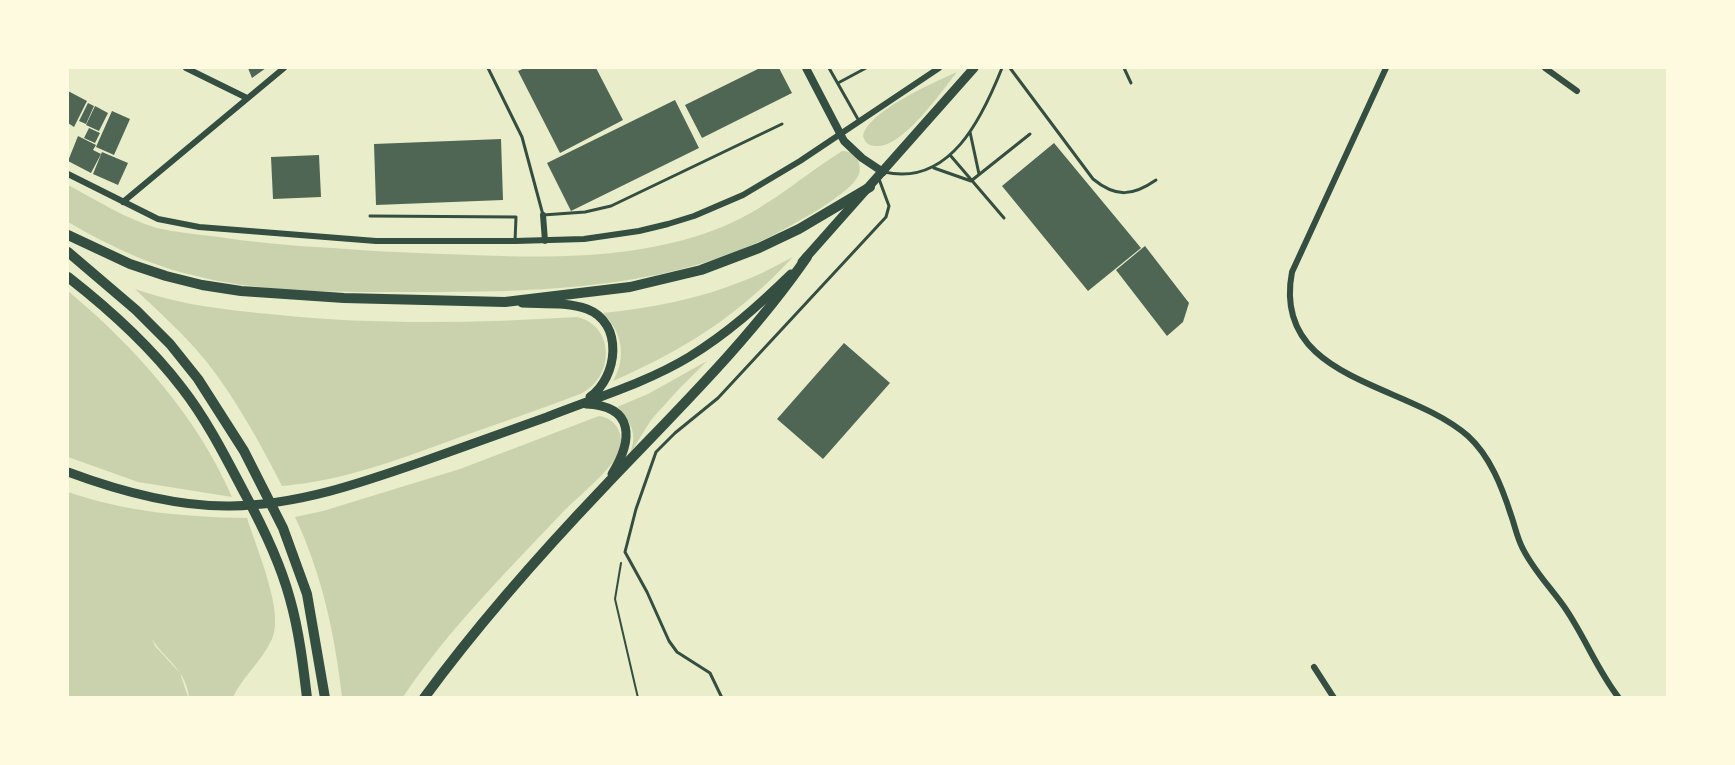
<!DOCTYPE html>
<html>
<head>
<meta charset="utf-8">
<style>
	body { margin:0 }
	#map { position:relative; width:1735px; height:765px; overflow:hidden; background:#e9edc9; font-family:"PT Sans Narrow",sans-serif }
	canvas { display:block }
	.frame { position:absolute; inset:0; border:69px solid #fefae0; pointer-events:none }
</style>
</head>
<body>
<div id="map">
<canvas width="1735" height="765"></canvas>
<div class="frame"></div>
</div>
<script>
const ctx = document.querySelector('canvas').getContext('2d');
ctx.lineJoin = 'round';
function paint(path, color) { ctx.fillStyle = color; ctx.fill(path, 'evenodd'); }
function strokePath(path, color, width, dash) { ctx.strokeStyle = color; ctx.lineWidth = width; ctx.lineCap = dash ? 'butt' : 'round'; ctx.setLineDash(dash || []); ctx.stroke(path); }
paint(new Path2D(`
	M957,72C941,92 903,148 876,146C869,146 865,143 863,136C868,111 935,82 957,72Z
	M842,151C849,151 854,153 857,159C860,163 861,172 858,176C851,191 812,214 797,222C680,292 536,292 404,292C334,292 261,293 192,275C149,265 106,244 68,222V185C96,200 126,219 157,228C175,232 193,234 211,236C252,242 292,246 333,248C378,252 424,253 469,255C547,258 628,259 703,234C758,217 795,181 842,151Z
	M793,257C739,315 686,349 613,381C627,357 622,332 603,313C650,308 699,299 743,281C760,275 777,265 793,257Z
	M135,289C183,306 229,310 279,315C378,325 477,323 577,317C616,326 614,379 580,394C541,409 502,422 463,436C405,457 345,481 282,486C260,443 236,399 206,361C185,335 159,312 135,289Z
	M68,291C135,347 197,416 232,497L138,482L68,457Z
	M707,361L678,390L651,420L628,457C639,437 632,422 617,407L648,394Z
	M599,416C616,418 624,434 620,450C614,468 575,499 561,514C506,572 448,630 403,697H342C335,635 322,574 295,517L323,511L460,469Z
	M68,492C125,512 186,517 247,518C256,547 285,613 272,639C262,661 243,676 233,697H189C185,668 166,661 152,639L155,646L180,673L188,697H68Z`), '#cad2ad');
paint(new Path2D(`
	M248,68H266L252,78Z
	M525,68H596L623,120L560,153L518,71Z
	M760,68H779L792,93L702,138L685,105Z
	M68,91L87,101L74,127L68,123Z
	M675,100L699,148L571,211L547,163Z
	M88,103L94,106L86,124L79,121Z
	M95,106L108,113L99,131L86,125Z
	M112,111L130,119L114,155L96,147Z
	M89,128L100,133L95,143L84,138Z
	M78,136L96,145L93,150L101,154L91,173L68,161Z
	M501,139L503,200L376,205L374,144Z
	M1054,143L1141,248L1088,291L1002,186Z
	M102,152L128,163L118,185L93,174Z
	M319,155L321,197L273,199L271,157Z
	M1145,246L1189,303L1183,322L1167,336L1116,270Z
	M844,343L890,383L823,459L777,419Z`), '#4f6655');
strokePath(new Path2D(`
	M621,563L615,599L638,698`), '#344e41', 2);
strokePath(new Path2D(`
	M488,68L522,137L543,215L585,212L611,206L782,124
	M829,68L859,121
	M1010,68L1093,179C1116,198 1133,196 1156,180
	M1124,68L1131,83
	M838,83L866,68
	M970,132L979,174
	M950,155L1004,218
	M934,168L971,181L1030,134
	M884,172C950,187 982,118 1002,68
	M370,216L516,217L515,241
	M722,698L710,673L677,652L669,641L647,592L625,552L636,509L656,452L675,433L718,398L886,217L889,206L879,179`), '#344e41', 3);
strokePath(new Path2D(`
	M186,68L247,98
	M1386,68L1292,272C1271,381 1407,382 1468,436C1490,456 1502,487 1511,515C1515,526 1517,538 1523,549C1534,571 1551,588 1565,608C1585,637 1597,670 1619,698
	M1545,68L1577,91
	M68,174L158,219L199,227L376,241H515L584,239L639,231L668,224L694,216L743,195L800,161L939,68
	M123,202L284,68
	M543,215L545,241
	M1314,667L1334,698`), '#344e41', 6);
strokePath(new Path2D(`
	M806,68L844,141L862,158L883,172`), '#344e41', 8);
strokePath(new Path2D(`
	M802,262L974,68
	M522,303C542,304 568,302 587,309C624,323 618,377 590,397
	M586,404C635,406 633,440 612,474
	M68,472C119,491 175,507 231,506C298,505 361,483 424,461C465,446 506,432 547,417C595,398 646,383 689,357C728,333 758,306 791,274`), '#344e41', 9);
strokePath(new Path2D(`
	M68,235L130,264L166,276L202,285L241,291L344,298L505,302L630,287L701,270L759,248L799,229L870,187
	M68,252L136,310L170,344L198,379L244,451L283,528L307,594L325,698
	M68,277C109,309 150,346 182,388C207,420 226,458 245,494C263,527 280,562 290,599C299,631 303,664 307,698
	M424,698C479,623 541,553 605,486C675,412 749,341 807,257`), '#344e41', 10);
</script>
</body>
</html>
